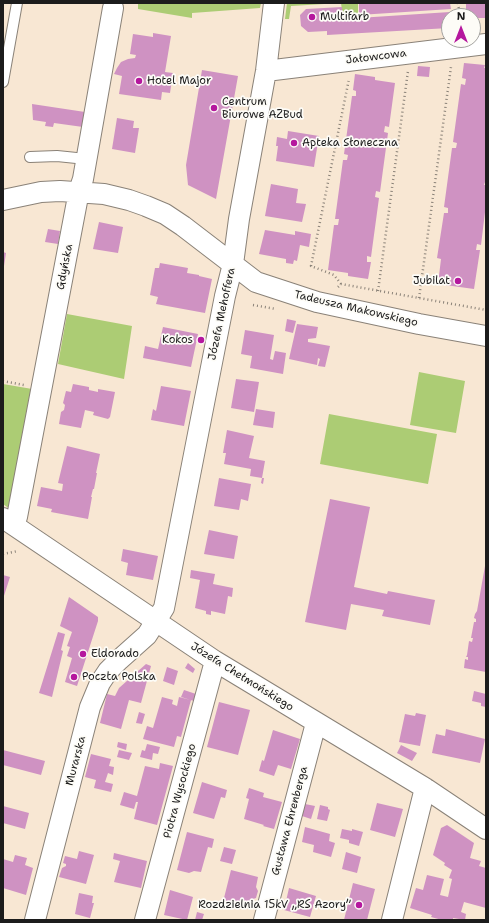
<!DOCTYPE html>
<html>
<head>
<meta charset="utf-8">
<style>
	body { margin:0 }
	#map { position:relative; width:489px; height:923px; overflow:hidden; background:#f8e7d3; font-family:"Shantell Sans",sans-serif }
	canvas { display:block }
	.frame { position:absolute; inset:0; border:4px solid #1c1c1c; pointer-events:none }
	.north { position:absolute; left:441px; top:8px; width:40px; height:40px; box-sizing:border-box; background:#fdfcf7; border:1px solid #a3a29f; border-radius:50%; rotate:0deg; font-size:11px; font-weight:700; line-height:16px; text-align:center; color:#1c1c1c }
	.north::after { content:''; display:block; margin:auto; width:14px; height:18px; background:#b5179e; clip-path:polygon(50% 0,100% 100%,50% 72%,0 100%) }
</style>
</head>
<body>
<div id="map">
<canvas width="489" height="923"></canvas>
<div class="frame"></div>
<div class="north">N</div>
</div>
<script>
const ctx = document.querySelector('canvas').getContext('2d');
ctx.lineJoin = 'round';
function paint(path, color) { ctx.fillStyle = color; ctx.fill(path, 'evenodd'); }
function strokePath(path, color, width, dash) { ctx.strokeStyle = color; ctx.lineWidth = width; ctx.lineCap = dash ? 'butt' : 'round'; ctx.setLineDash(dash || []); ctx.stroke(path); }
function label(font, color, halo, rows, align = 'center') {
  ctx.font = font + ' "Shantell Sans",sans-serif'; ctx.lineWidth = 3.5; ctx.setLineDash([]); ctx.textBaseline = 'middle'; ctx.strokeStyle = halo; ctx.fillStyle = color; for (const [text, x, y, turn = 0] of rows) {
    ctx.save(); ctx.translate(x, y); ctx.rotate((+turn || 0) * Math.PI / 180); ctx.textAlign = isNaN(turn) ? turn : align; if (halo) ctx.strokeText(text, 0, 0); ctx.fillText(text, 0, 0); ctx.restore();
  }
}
paint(new Path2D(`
	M138,3H261L260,8L192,13V18L138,9Z
	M287,3H341L291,6L289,19H285Z
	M341,3H358V18L343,19Z
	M67,314L132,326L124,379L58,364Z
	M419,372L465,381L456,433L410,425Z
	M3,384L38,390L14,512L3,504Z
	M329,414L437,434L428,484L320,464Z`), '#accc74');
paint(new Path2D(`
	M359,3H450L451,9L359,15Z
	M466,3H486V18H473V16H466Z
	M342,7L343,19L450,12L449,28L327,35V31L308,32L301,26L300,15L306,9Z
	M153,33L171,36L165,72L173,73L170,93L162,92L161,100L119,94L122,76L114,74L117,68L121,62L128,59L135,58L136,55L130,54L133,34L153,37Z
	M464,63L485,65L484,68H486V179L484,185H486V204L481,245L477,244L476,250H480L474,289L438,284L441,259L437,258L444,213H448V208L444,207L452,148H456L457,143L453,142L461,84L465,85L466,79L462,78Z
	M418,66L430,67L429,77L417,76Z
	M202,70L238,76L216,199L188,185L186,165Z
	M355,74L375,77V80L395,83L389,127L385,126L384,132L388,133L380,192L376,191L375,197L379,198L371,257L367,256V262H371L368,279L348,276V273L328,270L334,225H338L339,219H335L343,160H347L348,155L344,154L352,96H356V91L353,90Z
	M32,104L85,112L83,127L54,123L53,127L45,126L46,122L33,120Z
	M117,118L134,121L133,128H139L135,153L112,149Z
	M288,131L319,136L314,167L276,161L278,146H276L277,137L287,139Z
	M271,184L298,189L296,203L306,204L302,222L265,216Z
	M99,222L123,227L118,253L93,249Z
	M48,229L60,231L58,244L45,242Z
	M265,230L295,235V231L311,234L309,247L300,245L297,261L294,260L293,264L286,263V259L259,254Z
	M3,252L6,253L4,266H3Z
	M160,263L188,268L187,273L199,275V276L212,279L205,313L156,304L158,297L150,295L155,268H159Z
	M287,319L296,321L293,333L285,331Z
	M297,324L318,327L316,338L308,339V342L330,346L325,367L318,366L320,359L318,358L317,365L289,359Z
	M163,327L198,334L191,367L143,358L145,346L158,349Z
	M245,330L274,335L270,359L273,360L275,351L286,353L283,374L250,368L252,356L241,354Z
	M236,379L259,382L254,412L231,408Z
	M73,384L89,387V390L98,392V389L115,392L110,417L108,419L93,415L94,412L85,410L81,428L59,424L61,412L64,410L65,405L63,403L66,391L71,392Z
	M161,386L191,391L184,426L151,420L153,409L156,411Z
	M256,409L275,412L273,428L253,425Z
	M227,430L254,436L249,458L265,461L262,478H264L263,484L261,483L262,478L250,476L251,469L224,464L226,453H223Z
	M67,446L100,454L96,473H97L94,489H93L91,497H92L88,519L51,512L52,509L37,506L41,487L62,491L63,484L58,483Z
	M219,478L251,484L248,501L241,499L239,510L214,506Z
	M330,499L370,507L354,587L387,594L388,591L435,600L430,625L382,616L384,610L351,604L346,630L305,622Z
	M209,530L238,536L234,559L204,554Z
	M123,549L158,556L153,580L126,575L128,563L121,561Z
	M485,566H486V672L464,668L465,659L468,660V657H466L467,655L469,641L472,642L473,638H471L474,622H476V619L474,618L475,614L477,611Z
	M191,570L215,574L213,584L233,588L232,597L228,596L225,614L211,611V615L206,614V611L195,608L200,580L190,578Z
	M3,575L10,577L3,599Z
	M69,597L98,617V621L77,686L65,682L72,658L67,656L70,647L67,646L72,632L60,626Z
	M58,632L65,634L61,650L63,651L52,697L39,693Z
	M188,663L195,669L193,673L185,668Z
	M146,664L151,666L141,703L129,700L121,729L100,723L107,694L115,696L119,688Z
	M167,667L178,671L174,685L163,681Z
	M184,690L196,694L194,701L181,697Z
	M474,691L486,694V707L481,706V703L472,701Z
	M162,697L173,700L172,704L177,706L179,697L191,700L181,737L177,736L174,747L143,739L147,726L153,728Z
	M219,702L250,710L238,755L207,747Z
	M139,712L145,714L142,724L136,723Z
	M416,713L426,715L420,746L399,742L405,714L415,716Z
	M446,729L485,739L480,763L432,753L436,734L445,736Z
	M273,730L300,739L291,769L278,765L274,776L259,771L262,760L264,761Z
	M118,742L127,744L126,750L117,747Z
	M147,744L160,747L158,754L153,753L152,760L140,757L142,750L145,751Z
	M401,745L417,753L412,761L397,753Z
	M3,750L45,761L41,775L3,765Z
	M119,750L132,753L129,760L117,757Z
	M91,754L111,759L109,766L114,767L113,775L108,773L105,782L113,784L111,792L94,788L96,780L85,777Z
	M160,763L173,766L157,825L134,819L138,802H136L134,809L120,805L124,792L137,796L145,766L159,769Z
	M202,782L227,790L225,798L221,797L214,819L193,813Z
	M249,788L264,793L263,797L282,802L274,829L263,826L264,825L244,819L249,799L246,798Z
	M377,803L403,809L395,837L370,830Z
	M305,804L315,806L311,819L302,816Z
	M320,805L328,807V809L330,810L327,821L317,819Z
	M3,806L29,813L25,829L3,823Z
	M447,825L474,843L470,858L481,861L479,866L486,868V908L464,902L461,912L466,914L465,920L453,918V920H442L431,917L432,915L410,908L416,888L423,890L427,875L444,879L440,895L448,897L452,879L449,878L452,870L444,865L445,863L433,855L441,828Z
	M305,827L330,834L329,841L335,843L331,857L313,852L314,845L302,842Z
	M342,829L352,831V829L363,832L359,846L349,843V840L340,838Z
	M187,832L214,839L212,848L208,847L201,872L194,871L189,873L177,870Z
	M224,847L236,850L232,864L220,861Z
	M79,851L94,855L86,884L59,877L62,868L66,866V864L63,863L65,856L77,859Z
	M346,852L361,857L357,873L342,869Z
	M114,853L147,861L141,888L114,882L120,861L113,859Z
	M15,855L27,858L25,865L33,868L26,895L3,888L4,879H3V859L13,862Z
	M231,870L258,877L256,887L258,891L256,898L253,899L250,909L223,902Z
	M353,883L375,889L367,920H344Z
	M289,888L316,896L310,917L284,910Z
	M170,890L193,897L187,920L164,915Z
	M79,893L93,896L92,903H94L90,918L75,914Z
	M197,912L204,914L202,920H195Z`), '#cf92c2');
const service = new Path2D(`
	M3,82L17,3
	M30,157L57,156L86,159`);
const minor = new Path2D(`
	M266,71L486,44
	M3,200L41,192L60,191L104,194L129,200L146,206L165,214L183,226L256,282L317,302L419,324L486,336
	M3,518L215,661L425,788L486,829
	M12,524L17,517L79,191L83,179L113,8
	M35,920L90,707L100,683L108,671L119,660L147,635L164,608L225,296L233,264L239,219L266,71L274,3
	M145,920L215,661
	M264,920L316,723
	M392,920L425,788`);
strokePath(service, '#8a8278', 12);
strokePath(minor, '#8a8278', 22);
strokePath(new Path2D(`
	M458,3L460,16
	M341,284L334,275L311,266L349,79
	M338,287L341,284L486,310
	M378,291L408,71
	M419,298L451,67
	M253,305L276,309
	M3,381L24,385
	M3,554L18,551`), '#8a8278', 2.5, [1, 3]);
strokePath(service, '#fff', 10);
strokePath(minor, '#fff', 20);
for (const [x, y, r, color] of [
	[312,17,4,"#b5179e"],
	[139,81,4,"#b5179e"],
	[214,108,4,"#b5179e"],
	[294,143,4,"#b5179e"],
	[458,281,4,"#b5179e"],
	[201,340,4,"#b5179e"],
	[83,654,4,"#b5179e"],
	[74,677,4,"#b5179e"],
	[359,905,4,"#b5179e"]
]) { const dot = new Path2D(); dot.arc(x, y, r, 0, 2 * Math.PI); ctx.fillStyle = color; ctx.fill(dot); strokePath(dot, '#fdfcf7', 1.5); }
label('11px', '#1c1c1c', '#fdfcf7', [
	["Multifarb",320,17],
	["Hotel Major",147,81],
	["Centrum",222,102],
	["Biurowe AZBud",222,115],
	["Apteka Słoneczna",302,143],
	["Jubilat",450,281,"right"],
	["Kokos",193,340,"right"],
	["Eldorado",91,654],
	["Poczta Polska",82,677],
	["Rozdzielnia 15kV „RS Azory”",351,905,"right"]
], 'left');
label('11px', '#1c1c1c', '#fdfcf7', [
	["Jałowcowa",376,57,-7],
	["Gdyńska",65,267,-79],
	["Tadeusza Makowskiego",356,309,13],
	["Józefa Mehoffera",222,314,-78],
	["Józefa Chełmońskiego",242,677,32],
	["Murarska",76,761,-75],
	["Piotra Wysockiego",180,791,-75],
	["Gustawa Ehrenberga",290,821,-75]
]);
</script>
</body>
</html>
